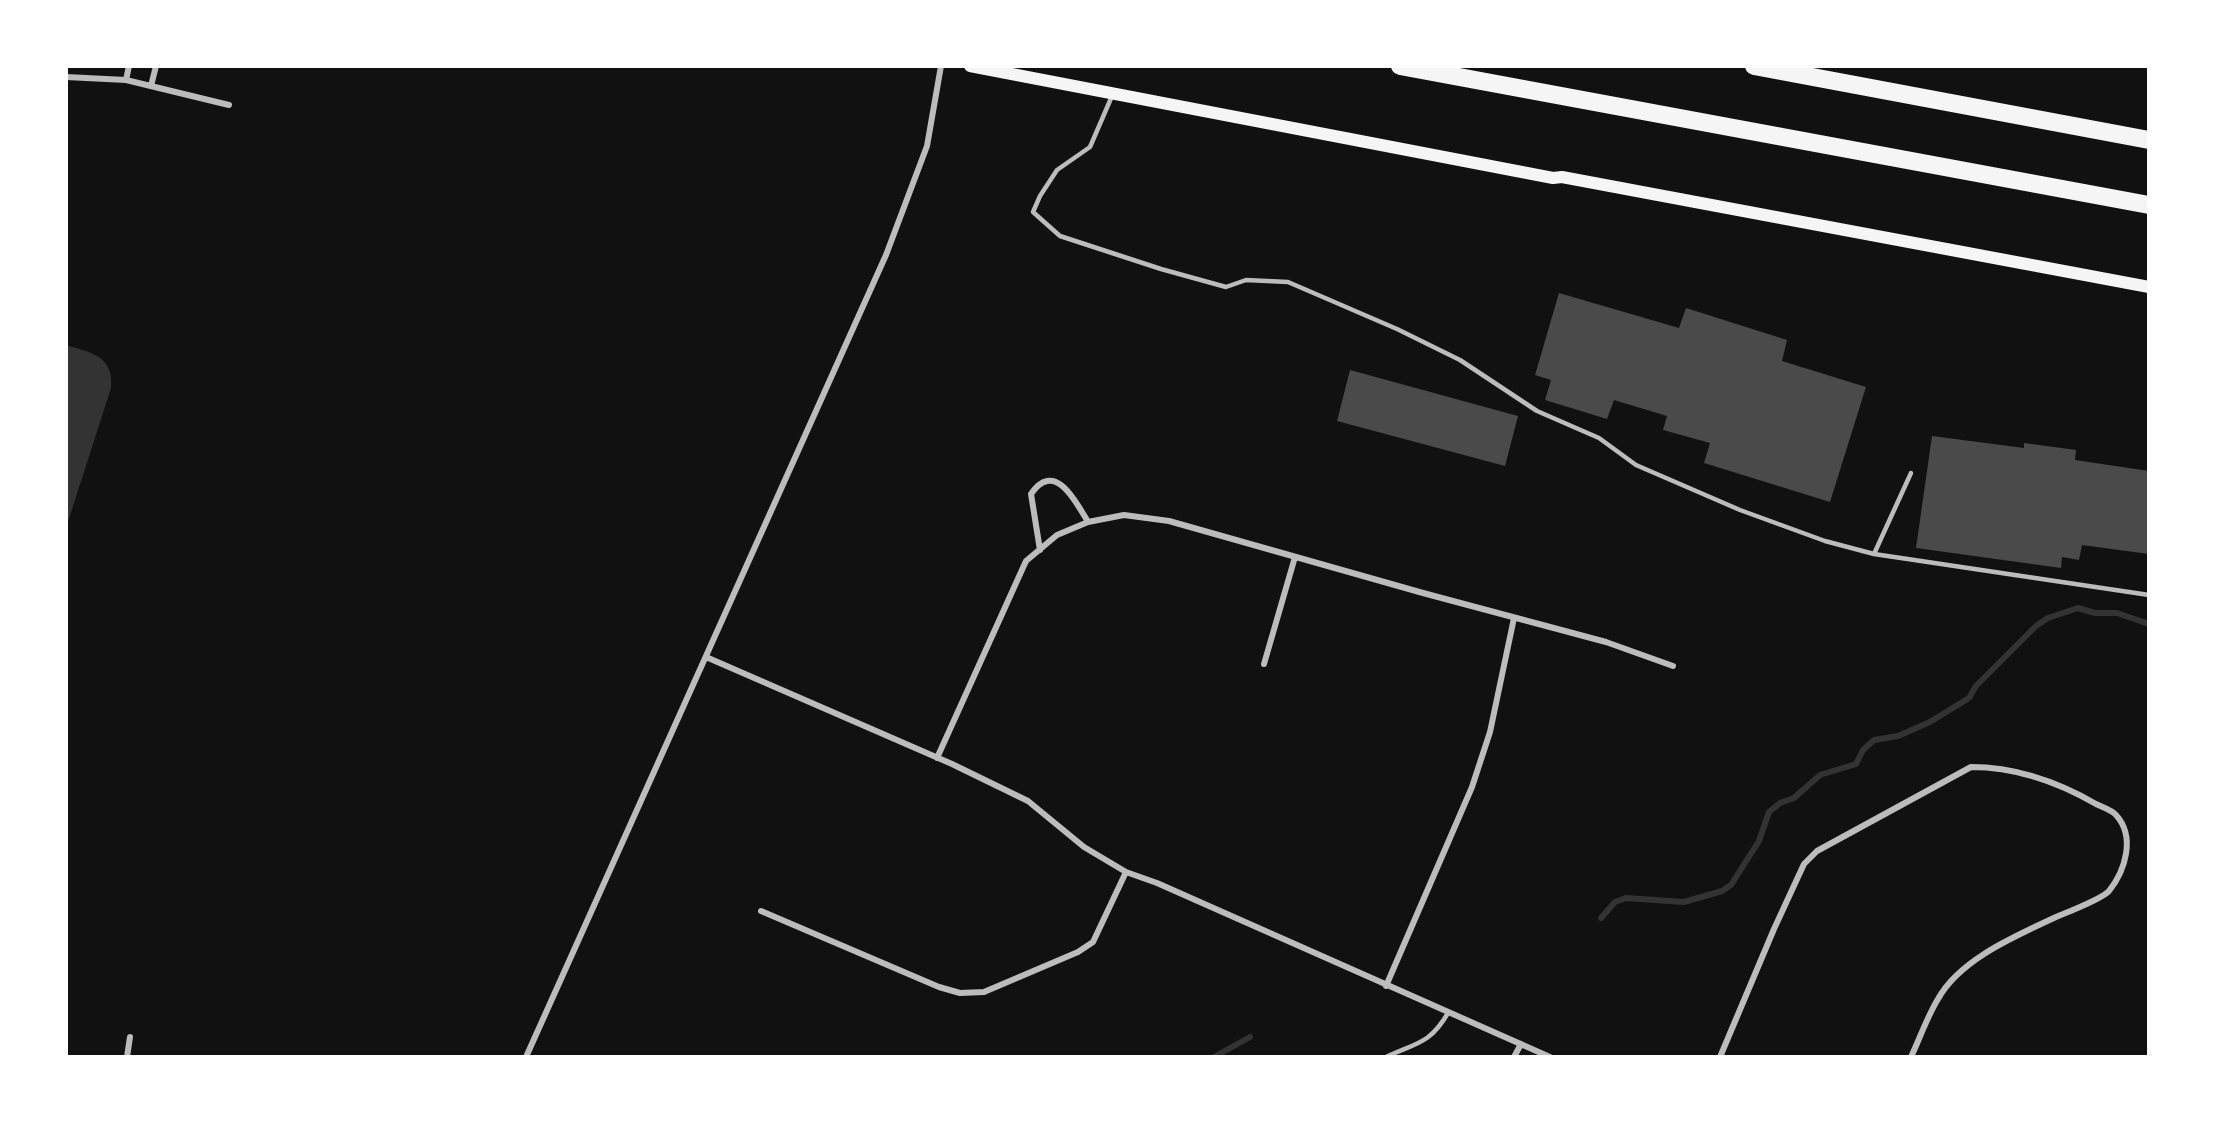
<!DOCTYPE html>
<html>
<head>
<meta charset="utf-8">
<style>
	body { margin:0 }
	#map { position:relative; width:2215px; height:1123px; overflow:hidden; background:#111; font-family:"Noto Sans",sans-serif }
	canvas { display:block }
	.frame { position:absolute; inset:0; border:68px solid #fff; pointer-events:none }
</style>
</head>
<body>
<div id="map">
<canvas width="2215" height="1123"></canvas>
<div class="frame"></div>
</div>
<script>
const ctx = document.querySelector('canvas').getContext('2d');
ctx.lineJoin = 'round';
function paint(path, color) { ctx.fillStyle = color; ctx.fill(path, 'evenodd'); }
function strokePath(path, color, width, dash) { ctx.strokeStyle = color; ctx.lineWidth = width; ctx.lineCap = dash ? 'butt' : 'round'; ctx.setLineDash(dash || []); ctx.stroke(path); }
paint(new Path2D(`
	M66,345C92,353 114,356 111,388L66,528Z`), '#333');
strokePath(new Path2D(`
	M1601,918L1615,902L1626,898L1684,902L1722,891L1731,885L1759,841L1769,812L1780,803L1794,798L1820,775L1856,764L1863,750L1874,740L1898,736L1930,722L1969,698L1976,686L2036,626L2048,618L2078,608L2095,613H2117L2149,624
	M1214,1057L1250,1037`), '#333', 6);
paint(new Path2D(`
	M1559,293L1679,328L1686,308L1787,340L1782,361L1866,387L1830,502L1704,463L1710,443L1663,430L1667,416L1614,400L1607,419L1545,400L1551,380L1535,375Z
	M1350,370L1518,416L1505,466L1337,421Z
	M1932,436L2024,448V443L2076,450L2075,460L2149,471V554L2082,545L2079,560L2062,557L2061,568L1916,548Z`), '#4a4a4a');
strokePath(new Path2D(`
	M1112,96L1090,147L1057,170L1040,196L1033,212L1060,236L1161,269L1226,287L1246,280L1288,282L1397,329L1460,360L1537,411L1599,438L1636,465L1740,510L1825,541L1874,554L1911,473
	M1874,554L2149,595
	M1386,1057C1416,1043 1430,1044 1448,1013`), '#bcbcbc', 4.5);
strokePath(new Path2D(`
	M66,77L126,80L229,105
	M126,80L129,66
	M151,86L156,66
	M1040,550L1031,494C1055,459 1076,502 1088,522
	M706,657L952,764L1028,801L1084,847L1126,872L1157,883L1550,1057
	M1264,664L1295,557
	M937,758L1026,561L1057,535L1088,522L1124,515L1169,521L1423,593L1606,642L1673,666
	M761,911L939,987L960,993L984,992L1078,952L1093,942L1126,872
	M1386,986L1472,787L1490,732L1514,618
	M127,1057L130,1037
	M526,1057L886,255L927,146L941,66
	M1514,1057L1521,1044
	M1720,1057L1774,929L1804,864L1817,851L1971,767C2015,767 2058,782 2096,804C2102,807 2112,810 2116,815C2136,837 2125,871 2109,891C2102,899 2068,912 2056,917C2016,936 1960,959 1938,999C1927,1017 1920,1038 1911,1057`), '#bcbcbc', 6);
strokePath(new Path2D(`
	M970,66L1553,178L1562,177L2149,287`), '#f5f5f5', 12);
strokePath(new Path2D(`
	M1400,66L2149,205
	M1754,66L2149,140`), '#f5f5f5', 18);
</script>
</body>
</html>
